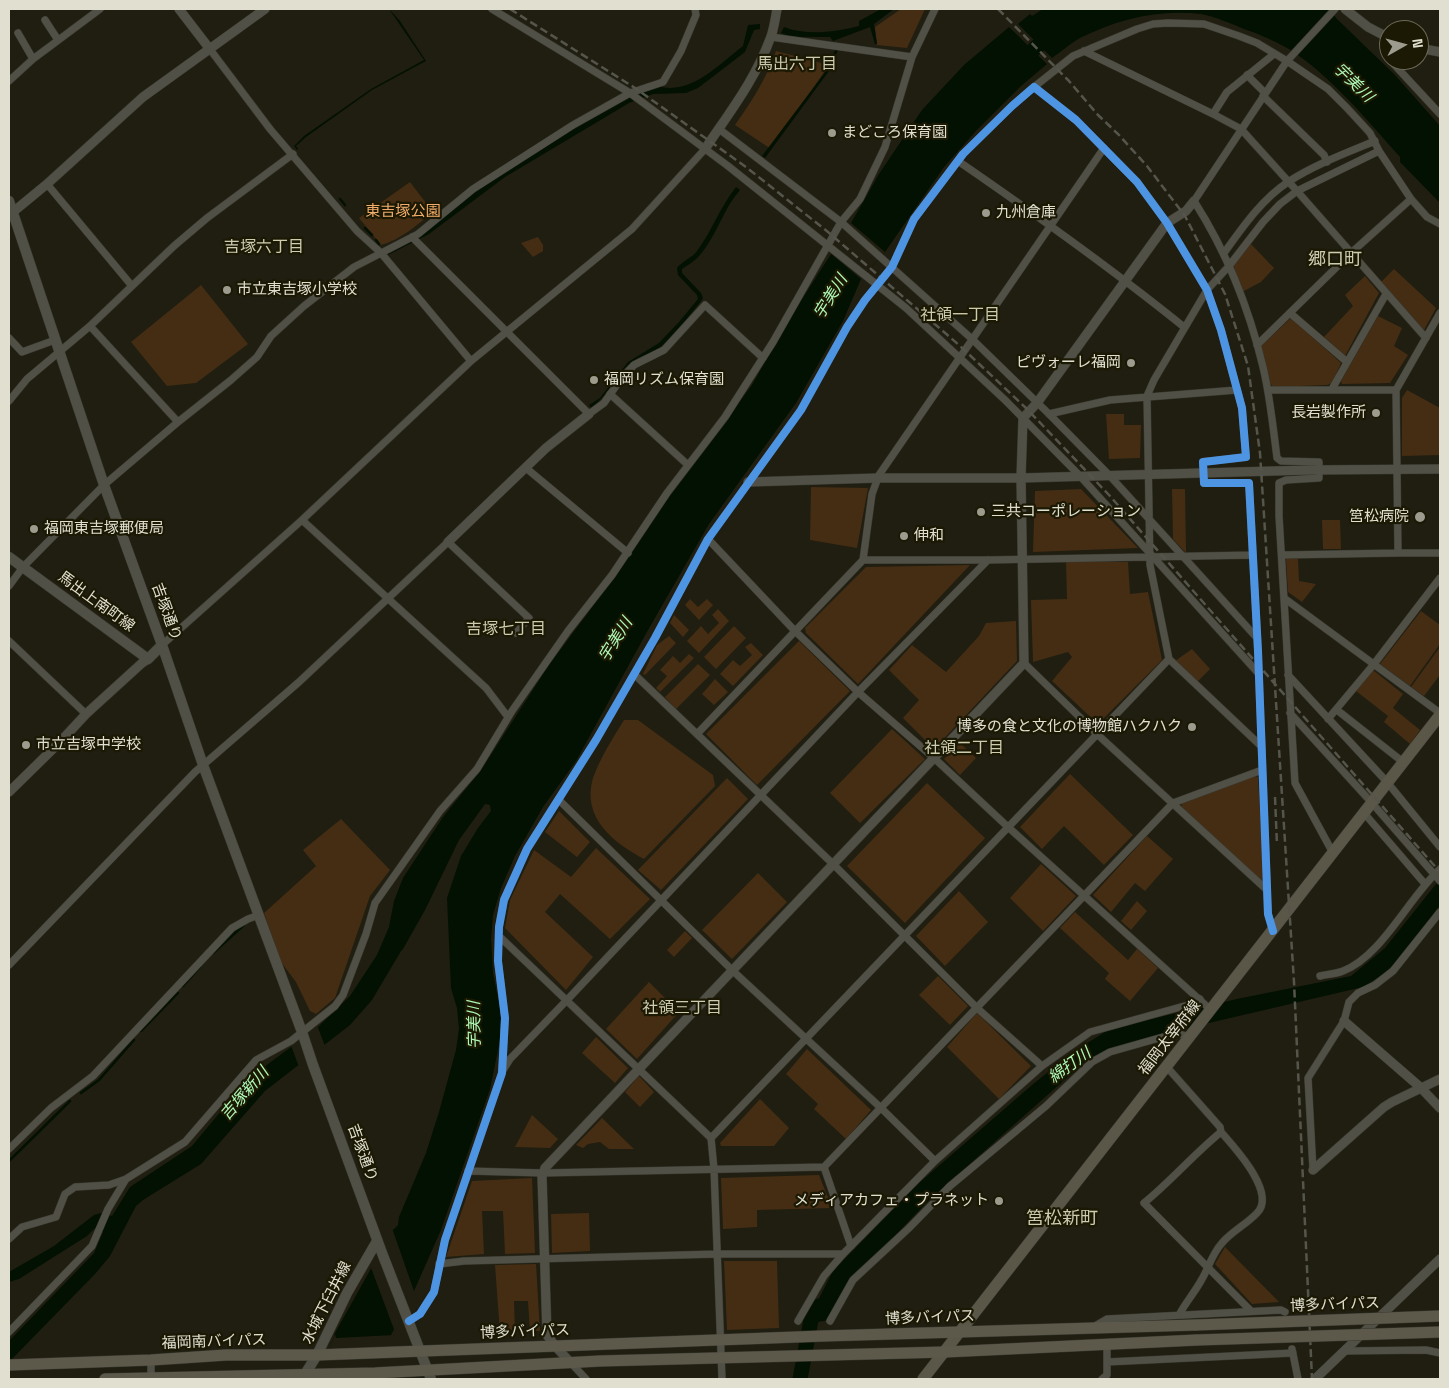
<!DOCTYPE html>
<html>
<head>
<meta charset="utf-8">
<style>
	body { margin:0 }
	#map { position:relative; width:1449px; height:1388px; overflow:hidden; background:#1f1e11; font-family:"Space Grotesk",sans-serif }
	canvas { display:block }
	.frame { position:absolute; inset:0; border:10px solid #e0dfd0; pointer-events:none }
	.north { position:absolute; left:1379px; top:20px; width:50px; height:50px; box-sizing:border-box; background:#1b1903; border:1px solid #6a6855; border-radius:50%; rotate:83deg; font-size:14px; font-weight:700; line-height:20px; text-align:center; color:#e0dfd0 }
	.north::after { content:''; display:block; margin:auto; width:18px; height:22px; background:#9c9b8d; clip-path:polygon(50% 0,100% 100%,50% 72%,0 100%) }
</style>
</head>
<body>
<div id="map">
<canvas width="1449" height="1388"></canvas>
<div class="frame"></div>
<div class="north">N</div>
</div>
<script>
const ctx = document.querySelector('canvas').getContext('2d');
ctx.lineJoin = 'round';
function paint(path, color) { ctx.fillStyle = color; ctx.fill(path, 'evenodd'); }
function strokePath(path, color, width, dash) { ctx.strokeStyle = color; ctx.lineWidth = width; ctx.lineCap = dash ? 'butt' : 'round'; ctx.setLineDash(dash || []); ctx.stroke(path); }
function label(font, color, halo, rows, align = 'center') {
  ctx.font = font + ' "Space Grotesk","Noto Sans JP",sans-serif'; ctx.lineWidth = 4.5; ctx.setLineDash([]); ctx.textBaseline = 'middle'; ctx.strokeStyle = halo; ctx.fillStyle = color; for (const [text, x, y, turn = 0] of rows) {
    ctx.save(); ctx.translate(x, y); ctx.rotate((+turn || 0) * Math.PI / 180); ctx.textAlign = isNaN(turn) ? turn : align; if (halo) ctx.strokeText(text, 0, 0); ctx.fillText(text, 0, 0); ctx.restore();
  }
}
paint(new Path2D(`
	M901,9H925L907,48L877,45L875,27Z
	M776,51L829,65L771,149L735,125C752,101 766,79 776,51Z
	M410,182L433,212C417,225 402,239 381,245L359,218Z
	M538,237L543,245V251L533,257L521,243Z
	M1251,244L1274,268L1261,282L1242,292L1232,267Z
	M1394,269L1436,308L1424,330L1381,282Z
	M1365,276L1379,293L1345,356L1324,337L1353,306L1345,295Z
	M201,285L248,344L196,383L167,386L131,342Z
	M1378,316L1402,328L1394,346L1408,355L1390,383L1342,384L1341,381Z
	M1291,318L1341,363L1332,383L1327,385L1274,387L1270,384L1261,346Z
	M1407,390L1440,408V455L1402,456V398Z
	M1106,414H1124V425H1141L1140,458L1109,459Z
	M811,487L868,488L857,548L810,540Z
	M1081,489L1138,548L1033,552L1035,491Z
	M1172,489H1185L1186,553L1173,539Z
	M1322,520H1340L1341,549H1323Z
	M1286,559H1298L1299,581L1316,584L1302,602L1288,592Z
	M1066,562H1128L1130,594L1148,592L1162,660L1098,724L1052,681L1072,657L1068,652L1033,662L1031,600L1067,599Z
	M970,565L858,684L806,633L805,628L866,567Z
	M690,599L698,607L707,599L713,605L699,620L685,605Z
	M718,609L729,621L699,653L687,641L701,626L708,634L719,623L712,615Z
	M1421,611L1440,625V644L1410,686L1380,664Z
	M674,615L689,630L683,637L670,623Z
	M1016,621L1017,661L934,749L903,718L919,700L889,670L912,645L946,672L979,636L986,623Z
	M734,626L746,638L716,669L704,657Z
	M669,636L676,643L645,675L643,674L657,645Z
	M799,641L850,691L757,785L706,734Z
	M751,643L763,655L733,686L720,674L733,660L740,666L752,655L745,647Z
	M1440,647V676H1439L1424,696L1411,687Z
	M1192,649L1210,669L1197,682L1175,661Z
	M689,654L694,658L660,692L656,688L667,676L660,670L673,656L680,663Z
	M698,664L710,675L676,709L665,697Z
	M1373,670L1403,694L1393,708L1420,730L1410,744L1384,722L1388,716L1356,691Z
	M715,679L728,692L714,705L702,694Z
	M624,720H638L713,775L715,786L644,859C614,843 581,818 593,778C600,758 613,738 624,720Z
	M892,729L925,759L860,823L830,793Z
	M960,743L976,758L960,775L944,759Z
	M1070,774L1133,835L1104,865L1064,826L1042,849L1020,827Z
	M1255,776L1258,777L1264,882H1262L1182,807L1181,803Z
	M727,778L748,799L661,890L638,870Z
	M927,783L985,838L905,923L847,866Z
	M559,811L590,842L577,857L545,832Z
	M341,819L390,870L370,896L335,998L316,1014L310,1011L296,982L281,962L264,913L316,866L303,850Z
	M1147,836L1173,859L1145,891L1135,883L1111,912L1093,895Z
	M596,848L650,899L610,939L560,894L545,912L593,957L566,990L505,928L510,900L534,850L571,877Z
	M1041,864L1076,896L1043,931L1010,898Z
	M758,873L787,902L732,959L702,930Z
	M959,891L988,922L945,966L916,936Z
	M1137,901L1147,911L1131,930L1121,921Z
	M1075,912L1128,960L1137,949L1158,968L1130,1001L1105,979L1109,973L1060,928Z
	M685,931L692,938L674,957L667,950Z
	M938,976L968,1006L950,1025L919,995Z
	M649,982L679,1012L637,1059L606,1029Z
	M977,1013L1031,1066L999,1099L947,1047Z
	M596,1037L628,1068L615,1083L582,1053Z
	M807,1049L871,1110L846,1139L814,1109L818,1104L786,1074Z
	M639,1076L654,1092L640,1107L625,1092Z
	M760,1099L789,1128L774,1146H721L720,1143Z
	M532,1115L558,1139L550,1148L515,1147Z
	M602,1118L634,1149H609L600,1142L588,1144L583,1148L576,1145Z
	M819,1175L832,1208L757,1210V1227L723,1229L721,1178Z
	M532,1178L535,1253L505,1254L503,1211H482L484,1254L446,1257L472,1181Z
	M589,1213L590,1251L552,1253L551,1214Z
	M1225,1247L1279,1302L1252,1304L1215,1264Z
	M724,1261H777L779,1328L727,1330Z
	M536,1264L540,1331H530L528,1301H514L515,1332L500,1333L495,1265Z`), '#452d13');
paint(new Path2D(`
	M389,9L400,21L426,61L372,90L306,137L296,146L298,149L297,150L294,146L304,136L371,89L424,60Z
	M881,9H894L874,24L877,44H875L870,27L833,41L830,37H792L781,33L784,27C807,36 835,32 859,26V21Z
	M1043,9H1329L1337,19L1394,74L1440,126V203L1400,162V157C1366,119 1332,77 1289,49C1275,41 1259,34 1244,29C1230,23 1216,17 1201,14C1159,9 1118,19 1080,38C1071,43 1062,51 1052,58L1018,24L1030,14L1032,16Z
	M760,24V29L754,30L745,52L698,88L686,93L653,94L629,103L505,177L429,234L388,255L389,250L410,240L473,191L533,153L623,99L655,85C689,98 719,64 743,46L748,25Z
	M1009,27L1047,64L1021,86L976,131L944,167L885,252L861,279L843,321L796,403L709,524L648,630L576,761L543,807L515,856L501,888L493,915L491,939L493,973L501,1013L502,1030L490,1089L441,1230L414,1291L368,1379H321L335,1333L392,1231L398,1225L399,1217L426,1153L439,1112L456,1050L459,1029L457,1008L451,988L447,898L461,856L478,828L491,811L490,805L485,804L459,840L425,910L403,949L401,951L372,1000L350,1025L265,1091L201,1164L143,1200L136,1206L110,1256L95,1274L9,1362V1341L94,1253L103,1232L95,1228L87,1236L19,1279L9,1282V1272L54,1246L94,1215L101,1213L112,1216L130,1187L192,1146L241,1087L252,1076L318,1027L350,996L377,955L389,927L394,901L403,878L443,817L481,770L549,665L605,590L662,505L752,385L786,324L851,223L879,174L922,110L964,65Z
	M835,50H838L829,71L765,158L762,156L826,71Z
	M736,187L740,190C723,209 717,235 700,255C696,260 688,265 682,269V273L701,293L703,298L701,301C689,316 677,332 663,345C653,353 638,356 629,364C613,378 609,395 591,408L589,405L600,398L628,362L659,343L679,322L698,299L697,295L678,275L677,268C682,261 692,258 697,251C712,231 720,207 736,187Z
	M1440,879V905L1400,958L1385,973L1363,987L1149,1037L1109,1049L1088,1059L927,1202L891,1240L849,1283L829,1320L806,1324L833,1271L919,1183L1032,1085L1073,1052L1105,1032L1147,1020L1237,999L1351,976L1385,948Z`), '#031102');
paint(new Path2D(`
	M851,223L885,252L861,279L830,253Z
	M317,1025L325,1046L299,1067L290,1043Z
	M392,1228L415,1294L395,1332L370,1265Z
	M335,1334L336,1338L394,1335L370,1379H319Z`), '#1f1e11');
strokePath(new Path2D(`
	M340,199L345,205
	M365,228L372,235
	M376,240L379,244
	M213,953L244,925
	M183,986L200,967
	M141,1031L178,993
	M81,1093L99,1080L134,1040
	M9,1161L70,1101`), '#031102', 2.5);
strokePath(new Path2D(`
	M1018,64L1055,30
	M800,1379L811,1320L819,1306`), '#031102', 15);
const minor = new Path2D(`
	M492,9L630,93L728,166L906,308L1005,400L1080,476L1259,674
	M45,20L58,40
	M18,33L33,59
	M771,37L912,57
	M1389,42L1385,49L1389,59
	M209,48L270,129L357,231L381,253L471,361
	M1084,51L1213,114L1241,129L1297,191L1426,338
	M1390,60L1440,114
	M1247,75L1265,93
	M9,81L33,59L100,9
	M1034,87L1073,56L1137,29L1153,24L1168,23L1204,24L1239,36L1257,43L1287,61L1328,89L1347,108L1370,133L1379,151L1411,199L1427,217L1440,224
	M1263,96L1324,155L1327,162
	M1213,114L1227,92L1274,54
	M719,129L841,222L972,339L1049,414L1110,476L1257,638
	M958,161C1035,214 1111,268 1184,327
	M47,184L132,286
	M412,237L589,414L604,403L621,379L634,365L664,350L705,305L763,358
	M1224,253C1242,228 1261,200 1288,182C1314,165 1346,153 1375,141
	M1290,313L1347,362
	M1440,313L1396,390L1398,553H1440
	M90,326L178,422
	M9,338L22,352L55,340
	M1257,345L1351,253L1411,199
	M1332,389L1386,294
	M1268,390H1396
	M610,394L688,465
	M9,401L27,379L90,326L174,246L207,218L293,154
	M1049,414L1110,400L1237,390
	M526,468L628,553
	M302,520L486,688L508,717
	M708,539L795,631L858,692L934,758L1008,827L1211,1010
	M1282,555L1398,553
	M863,560H988L1253,555
	M9,586L23,567L104,485L178,422L231,380L257,357L271,336L304,306L354,267L418,234L473,189L573,125L630,93L663,82L681,51L696,15L695,9
	M1284,598L1440,713
	M9,641L86,714
	M162,645L302,520L471,361L632,229L705,149
	M1024,663L1098,735L1267,890
	M634,674L833,864L977,1008L1042,1066
	M1288,675L1387,782L1440,847
	M1337,710L1403,762
	M1290,713L1372,803L1440,881
	M1328,719L1374,664L1440,578
	M697,734L863,560L872,494L879,475L1104,148
	M1261,746L1169,659L1150,565L1147,396L1154,380L1207,290L1229,266L1263,222L1280,204L1297,191L1379,151
	M559,800L733,971L881,1108L935,1161
	M1364,813L1425,884
	M1333,853L1295,783L1279,516V483L1286,480L1319,478V462L1281,461L1277,458C1273,427 1270,396 1263,367C1249,308 1226,251 1194,201L1287,61L1335,9
	M500,937L711,1138
	M9,965L195,772L299,682L448,542L529,618L516,633
	M1320,976C1328,974 1336,974 1343,971C1382,956 1409,897 1440,869
	M1166,1066L1220,1127L1221,1132C1235,1148 1277,1193 1257,1213C1247,1224 1232,1231 1222,1243C1212,1254 1209,1267 1202,1279C1195,1292 1186,1302 1179,1315
	M503,1070L510,1059L567,1000L858,692L988,560
	M1221,1132C1194,1154 1171,1181 1144,1203L1251,1311
	M9,1149L51,1108L93,1076L232,928L248,919L259,915
	M824,1167L851,1246
	M1313,1170L1308,1078L1344,1021L1349,1002L1358,993L1375,985L1393,971L1440,912
	M468,1171L543,1173L824,1167L1173,803L1262,770
	M9,1239L22,1227L56,1217L65,1194L75,1187L109,1185L126,1179L185,1142L256,1060L291,1041L335,1006L343,995L366,934L375,903L440,811L477,769L512,711L568,631L612,575L667,493L725,417L773,342L841,222L860,199L885,147L912,57L935,9
	M439,1264L464,1261L717,1254H843
	M409,1321L420,1314L434,1292L445,1240L502,1073L505,1018L498,961L499,927L504,900L527,849L596,740L655,638L708,539L801,410L847,327L865,300L892,267L914,219L963,154L1012,106L1034,87L1076,120L1137,182L1167,223L1207,290L1221,330L1242,408L1246,457L1203,462L1204,483H1249L1258,651L1268,914L1273,931
	M798,1321L824,1276L843,1254L935,1161L1042,1066L1090,1032L1195,1003L1200,999
	M830,1321L853,1280L909,1228L950,1186L1046,1106L1092,1062L1110,1052L1177,1033L1189,1037
	M1095,1326L1107,1319L1281,1310L1285,1312
	M9,1332L92,1246L108,1209L126,1179
	M1292,1349L1298,1379
	M1345,1351L1426,1350L1440,1353
	M151,1360V1379
	M1107,1362L1293,1353
	M571,1363L586,1379
	M722,1379L714,1169L711,1138L1169,659
	M1102,1379L1107,1375V1344`);
const tertiary = new Path2D(`
	M179,9L209,48
	M1345,9L1368,27L1389,38
	M1419,48L1440,52
	M705,149C729,113 755,80 770,39C774,30 775,19 777,9
	M13,212L47,184L143,97L265,9
	M748,482L878,478H1021L1310,470L1440,469
	M448,542L546,448L589,414
	M9,792L60,742L86,714L142,663L148,659
	M1344,1021L1420,1087L1440,1108
	M1313,1170L1384,1107L1392,1102L1440,1079
	M571,1363L555,1346L547,1335L542,1176L545,1168L1024,663L1021,478L1023,418L1037,403L1167,223L1186,211L1194,201
	M1315,1379L1440,1259`);
const secondary = new Path2D(`
	M9,201L104,485L162,645L203,765L302,1032L313,1065L382,1253L431,1379
	M9,557L148,659L162,645
	M302,1379L317,1355L347,1293L377,1241`);
const primary = new Path2D(`
	M923,1379L1440,715`);
const trunk = new Path2D(`
	M9,1365L151,1360L226,1355H317L823,1336L1196,1325
	M105,1379L375,1373L600,1361L945,1352L1197,1340`);
strokePath(minor, '#38372e', 8);
strokePath(tertiary, '#38372e', 10);
strokePath(secondary, '#38372e', 11);
strokePath(primary, '#38372e', 12);
strokePath(trunk, '#38372e', 12);
strokePath(minor, '#515047', 7);
strokePath(tertiary, '#515047', 9);
strokePath(secondary, '#515047', 10);
strokePath(primary, '#5a5749', 11);
strokePath(trunk, '#5d594a', 11);
strokePath(new Path2D(`
	M510,9L635,88L746,167L828,232L959,345L1027,409L1109,495L1440,872
	M998,9L1069,81L1098,115L1118,134L1147,166L1185,216L1225,294L1248,366L1260,453L1294,982L1312,1379
	M1275,797L1277,845`), '#56554c', 2.5, [8, 4]);
const trunkBridge = new Path2D(`
	M1196,1325L1440,1316
	M1197,1340L1440,1332`);
strokePath(trunkBridge, '#38372e', 12, []);
strokePath(trunkBridge, '#5d594a', 11);
strokePath(new Path2D(`
	M409,1321L420,1314L434,1292L445,1240L502,1073L505,1018L498,961L499,927L504,900L527,849L596,740L655,638L708,539L801,410L847,327L865,300L892,267L914,219L963,154L1012,106L1034,87L1076,120L1137,182L1167,223L1207,290L1221,330L1242,408L1246,457L1203,462L1204,483H1249L1258,651L1268,914L1273,931`), '#4d94e3', 8);
for (const [x, y, r, color] of [
	[832,133,5,"#9c9b8d"],
	[986,213,5,"#9c9b8d"],
	[227,290,5,"#9c9b8d"],
	[1131,363,5,"#9c9b8d"],
	[594,380,5,"#9c9b8d"],
	[1376,413,5,"#9c9b8d"],
	[981,512,5,"#9c9b8d"],
	[1420,517,6,"#9c9b8d"],
	[34,529,5,"#9c9b8d"],
	[904,536,5,"#9c9b8d"],
	[1192,727,5,"#9c9b8d"],
	[26,745,5,"#9c9b8d"],
	[999,1201,5,"#9c9b8d"]
]) { const dot = new Path2D(); dot.arc(x, y, r, 0, 2 * Math.PI); ctx.fillStyle = color; ctx.fill(dot); strokePath(dot, '#1b1903', 2); }
label('15px', '#e0dfd0', '#1b1903', [
	["まどころ保育園",842,133],
	["九州倉庫",996,213],
	["市立東吉塚小学校",237,290],
	["ピヴォーレ福岡",1121,363,"right"],
	["福岡リズム保育園",604,380],
	["長岩製作所",1366,413,"right"],
	["三共コーポレーション",991,512],
	["筥松病院",1409,517,"right"],
	["福岡東吉塚郵便局",44,529],
	["伸和",914,536],
	["博多の食と文化の博物館ハクハク",1182,727,"right"],
	["市立吉塚中学校",36,745],
	["メディアカフェ・プラネット",989,1201,"right"]
], 'left');
label('15px', '#f3ad6a', '#1b1903', [
	["東吉塚公園",403,212]
]);
label('15px', '#e0dfd0', '#1b1903', [
	["馬出上南町線",96,602,36],
	["吉塚通り",166,612,70],
	["福岡太宰府線",1170,1038,-52],
	["吉塚通り",362,1153,70],
	["水城下臼井線",327,1303,-63],
	["博多バイパス",1335,1305,-2],
	["博多バイパス",930,1318,-2],
	["博多バイパス",525,1332,-2],
	["福岡南バイパス",214,1342,-2]
]);
label('16px', '#cdccaf', '#1b1903', [
	["馬出六丁目",797,65],
	["吉塚六丁目",264,248],
	["社領一丁目",960,316],
	["吉塚七丁目",506,630],
	["社領二丁目",964,749],
	["社領三丁目",682,1009]
]);
label('italic 16px', '#affab6', '#1b1903', [
	["宇美川",1353,83,44],
	["宇美川",831,297,-58],
	["宇美川",616,640,-58],
	["宇美川",475,1025,-91],
	["綿打川",1070,1066,-36],
	["吉塚新川",245,1094,-49]
]);
label('18px', '#cdccaf', '#1b1903', [
	["郷口町",1335,260],
	["筥松新町",1062,1219]
]);
</script>
</body>
</html>
